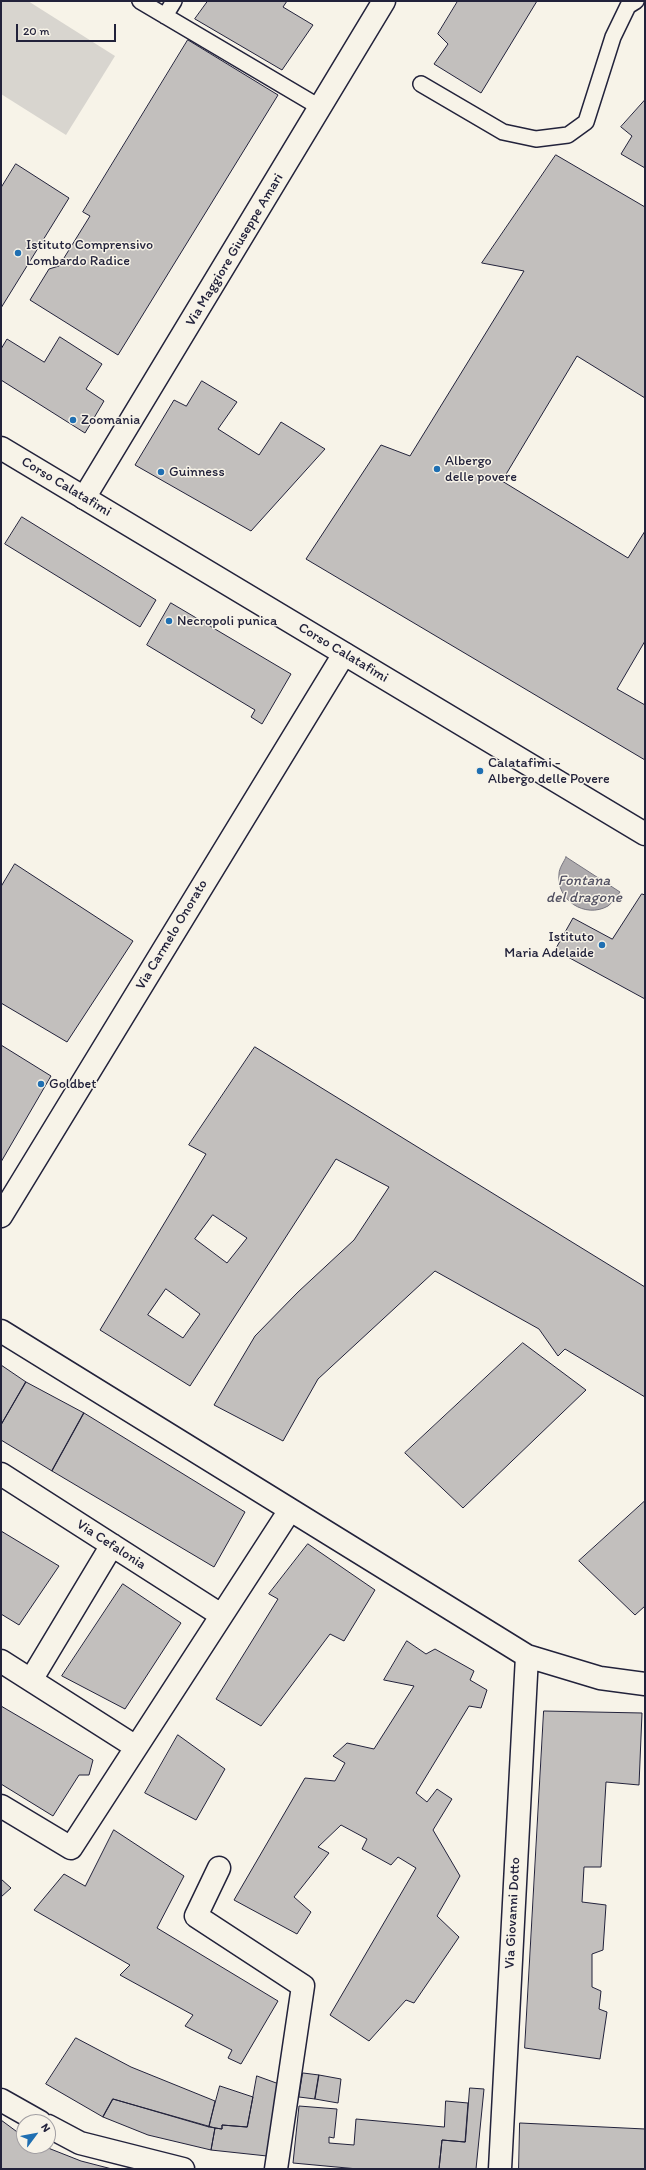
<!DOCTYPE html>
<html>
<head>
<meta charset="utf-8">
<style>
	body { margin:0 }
	#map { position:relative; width:646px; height:2170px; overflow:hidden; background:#f7f3e8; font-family:Itim,sans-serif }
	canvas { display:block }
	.frame { position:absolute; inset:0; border:2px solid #22223b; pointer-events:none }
	.north { position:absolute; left:16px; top:2114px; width:40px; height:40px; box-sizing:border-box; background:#f7f3e8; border:1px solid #a29fa3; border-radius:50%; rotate:58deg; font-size:11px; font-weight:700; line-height:16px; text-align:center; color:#22223b }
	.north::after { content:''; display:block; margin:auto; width:14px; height:18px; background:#1f6fb2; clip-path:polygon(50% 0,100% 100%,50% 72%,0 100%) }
	.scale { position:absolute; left:16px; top:24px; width:100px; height:18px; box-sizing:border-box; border:2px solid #22223b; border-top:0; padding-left:5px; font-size:12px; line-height:14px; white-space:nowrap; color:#22223b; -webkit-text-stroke:3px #f7f3e8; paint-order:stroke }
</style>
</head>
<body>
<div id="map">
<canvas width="646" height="2170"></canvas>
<div class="frame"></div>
<div class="north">N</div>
<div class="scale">20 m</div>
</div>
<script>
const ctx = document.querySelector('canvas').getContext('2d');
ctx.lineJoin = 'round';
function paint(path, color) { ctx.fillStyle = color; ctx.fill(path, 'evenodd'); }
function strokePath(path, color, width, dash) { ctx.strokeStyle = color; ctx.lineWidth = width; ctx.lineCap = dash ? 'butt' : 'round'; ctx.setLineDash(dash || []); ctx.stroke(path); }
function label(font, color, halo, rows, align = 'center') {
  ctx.font = font + ' Itim,sans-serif'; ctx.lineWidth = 3; ctx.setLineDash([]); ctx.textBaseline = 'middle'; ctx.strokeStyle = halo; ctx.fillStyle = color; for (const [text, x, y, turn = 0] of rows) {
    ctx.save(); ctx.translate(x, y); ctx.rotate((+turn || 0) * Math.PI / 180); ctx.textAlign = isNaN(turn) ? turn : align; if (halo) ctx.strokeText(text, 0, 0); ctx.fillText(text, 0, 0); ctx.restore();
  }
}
paint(new Path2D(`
	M1,1H28L115,56L66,135L1,94Z`), '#d8d5cf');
const water = new Path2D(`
	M566,857L620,892C617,896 612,903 608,906C585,919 556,900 559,874C559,868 564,862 566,857Z`);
paint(water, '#aeabad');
strokePath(water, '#76747f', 1);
const building = new Path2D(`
	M208,1H287L283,7L313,25L282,70L195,19Z
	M458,1H537L481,93L434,64L448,44L438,34Z
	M188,40L278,95L118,355L30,300L49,269L59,266L90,216L83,212Z
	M645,100V168L621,154L632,136L621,127Z
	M556,155L645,207V398L577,356L502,481L628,558L645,531V641L617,689L645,705V760L306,559L381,445L410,456L524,271L482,263Z
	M16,164L69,198L1,308V188Z
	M60,337L102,364L86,389L104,401L85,433L1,380V349L7,339L44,362Z
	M202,381L237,402L218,429L259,455L281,422L325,449L251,531L135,465L174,400L186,406Z
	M22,517L156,600L140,627L5,544Z
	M171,603L291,674L262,724L251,717L255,710L147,645Z
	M15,864L133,941L67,1042L1,1003V887Z
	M642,894L645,895V999L555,950L573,918L612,939Z
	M1,1045L51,1076L1,1162Z
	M255,1047L645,1287V1397L565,1349L558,1356L539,1329L435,1271L318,1379L283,1441L214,1405L255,1336L298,1292L354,1240L389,1187L336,1159L190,1386L100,1330L206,1154L189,1145ZM213,1215L247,1238L227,1263L195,1239ZM166,1289L200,1314L183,1338L148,1315Z
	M523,1343L586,1390L463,1508L405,1453Z
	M1,1365L26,1382L1,1425Z
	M26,1382L84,1413L52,1471L1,1440V1425Z
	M84,1413L245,1512L214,1567L52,1471Z
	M645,1501V1606L635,1615L579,1561Z
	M1,1531L59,1566L19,1625L1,1614Z
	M308,1544L375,1590L344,1641L330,1634L261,1726L216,1699L278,1599L269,1594Z
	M123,1584L181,1623L125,1709L62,1676Z
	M407,1641L426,1654L435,1649L474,1671L470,1680L487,1690L481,1708L469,1706L416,1793L427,1802L437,1789L452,1799L433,1830L460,1876L437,1916L459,1937L414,2003L406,2000L369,2041L330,2015L416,1868L398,1857L391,1865L362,1849L367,1839L341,1825L318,1847L329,1853L294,1897L311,1912L297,1934L234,1900L305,1778L335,1781L345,1763L333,1756L347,1743L374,1749L414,1686L384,1680Z
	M1,1706L93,1760L89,1775H79L53,1816L1,1784Z
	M544,1711L642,1713L639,1785L606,1782L601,1867H584L582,1902L606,1905L603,1950L592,1954V1987L601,1991L599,2009L607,2012L600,2059L525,2048Z
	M178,1735L225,1769L196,1820L145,1793Z
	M114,1830L184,1876L157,1928L278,2001L241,2064L228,2058L232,2050L185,2026L193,2015L120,1975L130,1965L34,1910L64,1874L85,1886Z
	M1,1879L11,1888L1,1897Z
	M76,2038L131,2067L215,2101L209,2127L113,2099L103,2117L46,2084Z
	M303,2073L319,2075L315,2099L299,2097Z
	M319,2075L341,2079L338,2103L315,2099Z
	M257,2076L279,2084L267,2156L211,2150L215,2128L222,2129V2125L247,2127Z
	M220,2086L253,2097L247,2127L222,2125V2129L209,2127Z
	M470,2088L484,2089L476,2169H439L442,2140L465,2142Z
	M113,2099L215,2128L211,2150L148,2135L103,2117Z
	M446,2101L468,2103L465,2142L442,2140L439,2169H358L293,2163L299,2106L337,2109L334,2138L329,2137V2143L354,2145L356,2119L444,2127Z
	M1,2120L24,2137V2146H43L81,2161L112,2169H1Z
	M520,2123L645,2129V2169H519Z`);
paint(building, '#c2bfbd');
strokePath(building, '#22223b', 1);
const service = new Path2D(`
	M140,1L321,108
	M165,16L174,1
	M421,84L503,132L536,139L568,135L586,122L613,37L628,6L636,1`);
const minor = new Path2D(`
	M84,498L384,1
	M1,1216L344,654
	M1,1331L527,1656L600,1678L645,1684
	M1,1474L221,1615
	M1,1661L136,1747
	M31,1680L112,1545
	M1,1806L71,1848L290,1510
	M219,1868L196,1916L303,1986L276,2169
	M1,2100L40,2122
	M48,2126L80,2143L183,2169
	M500,2169L527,1656`);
const secondary = new Path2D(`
	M1,448L645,834`);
strokePath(service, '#22223b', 18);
strokePath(minor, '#22223b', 25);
strokePath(secondary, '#22223b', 25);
strokePath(service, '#f7f3e8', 15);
strokePath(minor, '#f7f3e8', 22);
strokePath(secondary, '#f7f3e8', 22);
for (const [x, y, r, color] of [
	[18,253,4,"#1f6fb2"],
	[73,420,4,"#1f6fb2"],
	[437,469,4,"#1f6fb2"],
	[161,472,4,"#1f6fb2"],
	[169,621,4,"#1f6fb2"],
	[480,771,4,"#1f6fb2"],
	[602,945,4,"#1f6fb2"],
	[41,1084,4,"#1f6fb2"]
]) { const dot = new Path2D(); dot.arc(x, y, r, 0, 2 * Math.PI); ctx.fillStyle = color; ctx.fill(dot); strokePath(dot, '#f7f3e8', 1.5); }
label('14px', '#22223b', '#f7f3e8', [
	["Istituto Comprensivo",26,245],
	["Lombardo Radice",26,261],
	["Zoomania",81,420],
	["Albergo",445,461],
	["delle povere",445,477],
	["Guinness",169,472],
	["Necropoli punica",177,621],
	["Calatafimi -",488,763],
	["Albergo delle Povere",488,779],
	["Istituto",594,937,"right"],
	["Maria Adelaide",594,953,"right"],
	["Goldbet",49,1084]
], 'left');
label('14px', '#22223b', '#f7f3e8', [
	["Via Maggiore Giuseppe Amari",235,250,-59],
	["Corso Calatafimi",66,487,31],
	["Corso Calatafimi",343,653,31],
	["Via Carmelo Onorato",172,935,-59],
	["Via Cefalonia",111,1545,33],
	["Via Giovanni Dotto",513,1913,-87]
]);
label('italic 15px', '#535263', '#f7f3e8', [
	["Fontana",584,881],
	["del dragone",584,898]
]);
</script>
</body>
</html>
